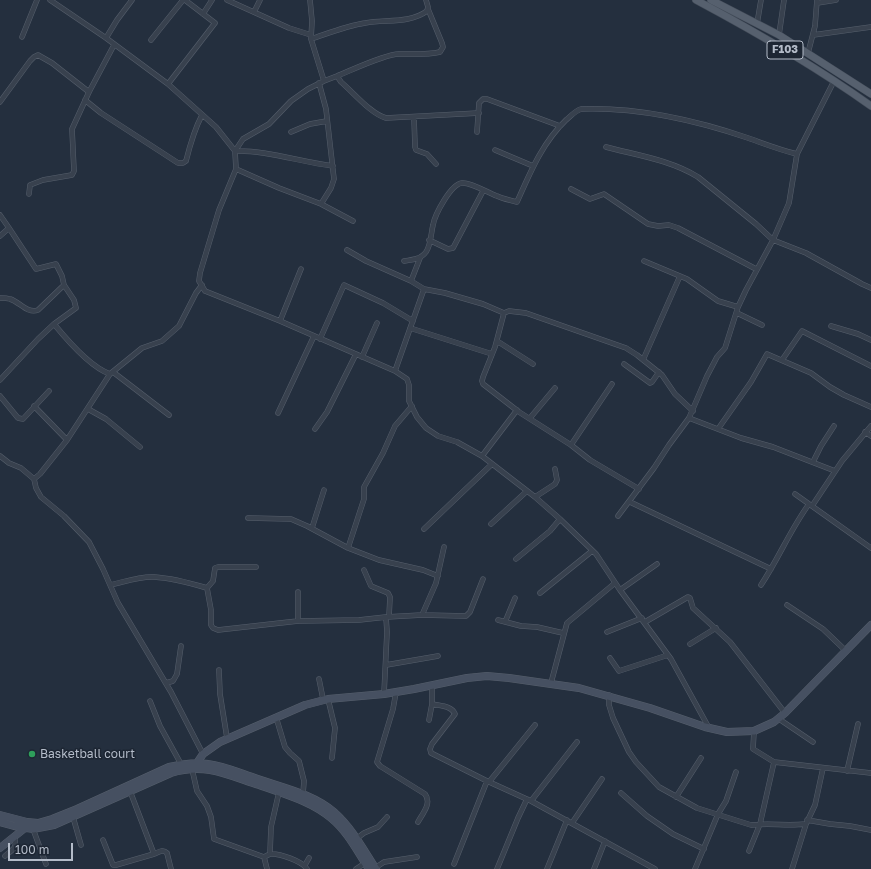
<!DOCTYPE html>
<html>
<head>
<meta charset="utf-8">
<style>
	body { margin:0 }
	#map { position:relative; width:871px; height:869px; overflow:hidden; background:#242f3e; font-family:"Golos Text",sans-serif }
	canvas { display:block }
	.scale { position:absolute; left:8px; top:843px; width:65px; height:18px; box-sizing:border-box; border:2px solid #b4bcc9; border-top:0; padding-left:5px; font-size:12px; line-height:14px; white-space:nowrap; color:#b4bcc9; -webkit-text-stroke:3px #1d2633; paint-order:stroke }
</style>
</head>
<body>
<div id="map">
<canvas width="871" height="869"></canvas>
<div class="scale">100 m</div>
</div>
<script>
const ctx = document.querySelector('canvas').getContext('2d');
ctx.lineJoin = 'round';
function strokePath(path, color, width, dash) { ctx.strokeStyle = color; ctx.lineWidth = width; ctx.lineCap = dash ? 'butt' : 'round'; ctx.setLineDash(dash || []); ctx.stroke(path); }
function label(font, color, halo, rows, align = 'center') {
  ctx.font = font + ' "Golos Text",sans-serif'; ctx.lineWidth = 3; ctx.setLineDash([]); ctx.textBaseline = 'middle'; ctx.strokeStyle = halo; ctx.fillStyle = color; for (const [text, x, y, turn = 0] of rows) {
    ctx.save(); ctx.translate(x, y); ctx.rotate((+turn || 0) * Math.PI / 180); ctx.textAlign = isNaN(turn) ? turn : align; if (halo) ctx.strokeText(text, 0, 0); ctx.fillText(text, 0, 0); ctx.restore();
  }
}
const street = new Path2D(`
	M50,0L106,38L168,84L216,127L235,151L236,169L219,210L200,273L199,281L205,291L280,321L395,371L407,379L409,385V401L417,417L426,428L438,436L457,442L482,456L535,497L560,519L596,554L620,590L671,659L709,728
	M227,0L289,28L311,35
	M310,0L312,21L311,39L324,81
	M817,3L836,0
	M254,12L260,0
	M203,14L212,0
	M757,24L761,0
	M779,35L784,0
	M813,35L871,27
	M22,37L37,0
	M106,38L117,20L132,0
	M311,39C329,33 346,26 365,23C386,19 409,24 427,11L428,7L426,0
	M151,40L183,0
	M808,53L815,26L817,0
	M337,76C352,70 385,54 399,54C413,54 427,55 440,52L443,47L442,43L428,9
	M319,83L326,109L334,179L331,188L321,204
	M168,84L215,23L185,0
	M85,100L101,113L178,163H183L186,161C190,145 194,130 202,115
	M0,102L30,61L34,57L38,55L52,63L89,92
	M414,117L415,147L416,150L427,154L436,164
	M291,132L310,124L327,121
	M477,132L479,103L483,99H487L560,126
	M606,147C636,155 671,160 698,177L756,224L773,240L806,253L862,284L871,288
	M495,150L533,166
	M235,151L243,139L269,124L291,101L308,89L324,81L337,76L341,82C354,93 371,114 386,118L479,113
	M235,151C266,150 301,162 333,166
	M236,169L279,188L321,204L353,221
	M571,189L590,199L604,194L648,224L658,226L669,225L678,228L756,269
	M29,194L30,185L43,180L72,175L74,171L72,129L89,92L114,45
	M0,215L9,228
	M0,236L9,228L36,269L56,264L62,276L64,285L38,310C27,314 20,302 10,299C7,298 3,298 0,298
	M429,240L448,249L453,248L483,191
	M347,250L366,261L411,281L424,289L445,293L483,304L504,313
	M404,261C412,260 421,259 426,252C431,245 431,233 433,225C435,214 451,184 462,183C471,182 488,193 497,196C503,199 510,200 517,202C530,173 542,143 566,120C571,116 575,111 581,109C638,107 695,120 748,138C765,144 780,150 797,154
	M644,261L687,279L718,301L738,307
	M411,281L420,258
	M64,285L74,300L76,308L54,324C67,340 90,367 110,374L142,348L162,341L179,326L196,293L202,285
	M737,313L762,325
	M280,321L301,269
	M831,326L858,334L871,340
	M410,328L492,354
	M320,339L344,285L383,303L413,321
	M497,341L533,364
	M362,357L377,323
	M643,360L680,276
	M782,360L802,331L871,366
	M624,364L650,383L652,382L659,372
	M395,371L424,289
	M113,372L169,415
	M0,380L38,339L54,324
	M0,396L18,418L23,419L49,391
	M34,406L67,440
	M88,409L106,419L140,447
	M278,413L314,336
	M530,418L555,388
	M689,418L741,438L773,447L835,471
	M315,429L327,412L356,354
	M718,429L751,382L767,354L811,373L830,387L844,395L871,407
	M865,432L871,436
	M571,445L612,384
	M0,456L9,463L21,468L34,479L36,488L41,497L64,516L89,542L103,569L118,603L171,692L203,754
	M482,456L517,410
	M813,462L821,446L834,426
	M34,479L40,474L67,440L110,374
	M639,489L590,460L571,445L519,412L483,384L482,381L483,377L495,347L504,313L509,311L526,313L626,348L637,355L662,375L675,394L693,411
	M795,494L871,548
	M535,497L555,484L557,480L555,469
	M630,502L771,569
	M812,506L842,461L871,426
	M618,516L654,468L669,445L689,418L707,376L717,357L725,348L738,307L746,290L773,240L789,203L797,154L834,81
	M248,518L291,519L307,526L348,548L379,560L423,570L438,576
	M491,524L527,491
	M312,528L324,490
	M424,529L492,464
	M348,548L364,499V487L383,453L395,426L412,406
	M516,559L550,531L560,519
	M256,567H218L215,568L213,581L207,588L211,610V625L213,628L218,630L298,621L359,620L386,617L387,632L384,694
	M364,570L371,586L388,593L390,597L389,617
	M110,585C124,582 140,576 154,577C171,578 190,583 207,588
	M761,585C779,558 790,530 809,504
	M620,590L657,564
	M540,593L592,551
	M787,605L823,629L846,651
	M422,615L436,583L444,547
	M386,617L422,615L466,616L470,612L483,579
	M498,620L521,626L537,627L563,633
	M298,621V592
	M505,622L515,598
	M645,622L688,597L690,598L693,608L730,642L785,713
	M607,632L642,618
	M690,644L716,628
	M610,658L619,671L668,655
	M386,665L438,656
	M219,670L220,694L227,738
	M319,679L323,699
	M166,683L173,681L177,674L181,646
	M551,683L567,623L615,583
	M396,692L393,709L377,762L380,766L425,794C432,803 423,813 418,822
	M609,695V705L613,718L629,752L636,762L659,787L697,808L751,825C770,823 787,826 806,824L815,805L823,768
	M328,699L335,728L332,758
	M150,701L160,726L181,764
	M432,704C441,706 452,706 455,714L432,744L430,749L431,753L487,781L531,801L655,869
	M276,717L285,747L290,753L299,761L304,781L303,794
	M779,719L813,742
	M429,720L432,704V685
	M754,731L753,749L774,762L871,773
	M192,769L197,791L207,806L211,817L214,839L264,857C266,856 268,855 270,854C279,853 302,861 307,869
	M847,771L858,724
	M489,782L535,725
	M130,791L154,854C159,852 163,849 167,853L171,869
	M621,793L647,816L673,834L704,849
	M676,797L701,758
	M531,801L577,742
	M73,817L81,845
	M807,820L830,824L850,826L871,830
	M572,823L602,779
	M33,829L46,864
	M356,839L364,833L378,827L387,817
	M103,840L113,865H116L154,854
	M749,851L760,824L774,762
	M270,854L271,827L279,792
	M5,856C13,849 18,848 14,837
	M264,857L267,869
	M454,864L487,781
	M305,865L309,858
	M375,868L384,862L417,857
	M356,869L365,863
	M497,869L518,818L527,799
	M547,869L567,820
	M594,869L605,841
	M695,869L718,814L726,801L736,772
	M792,869L806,824`);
const secondary = new Path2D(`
	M197,763L203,754L220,742L305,705L328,699L384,694L414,689L467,678L487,676L509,678L579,688L650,708L705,727L727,732L754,731L774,722L785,713L871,625
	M0,815L27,822L38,823L52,819L77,809L169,767C182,764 195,762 208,764C225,766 242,774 258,779C284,788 313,794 334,812C352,828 363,849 376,869
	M0,822L14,826L33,829L54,825L171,773C184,769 196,768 210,770C227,773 243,780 259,785C284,794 311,801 331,818C348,832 357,851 369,869
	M0,848L25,828V826`);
const primary = new Path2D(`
	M696,0C756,32 815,66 871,106
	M711,0L779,35L871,94`);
strokePath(street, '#565f6c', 5.5);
strokePath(secondary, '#565f6c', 8);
strokePath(primary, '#414a57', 8);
strokePath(street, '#38414e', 4.5);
strokePath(secondary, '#465061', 7);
strokePath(primary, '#56606e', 7);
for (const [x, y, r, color] of [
	[32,754,4,"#2e9e5b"]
]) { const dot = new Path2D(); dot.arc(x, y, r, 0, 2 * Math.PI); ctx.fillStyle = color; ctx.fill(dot); strokePath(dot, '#1d2633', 1.5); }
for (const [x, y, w] of [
	[785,50,36]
]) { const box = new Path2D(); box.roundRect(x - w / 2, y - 9, w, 18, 3); ctx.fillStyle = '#1d2633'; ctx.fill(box); strokePath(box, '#b4bcc9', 1); }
label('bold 11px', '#b4bcc9', null, [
	["F103",785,50]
]);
label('12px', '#b4bcc9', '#1d2633', [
	["Basketball court",40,754]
], 'left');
</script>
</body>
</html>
